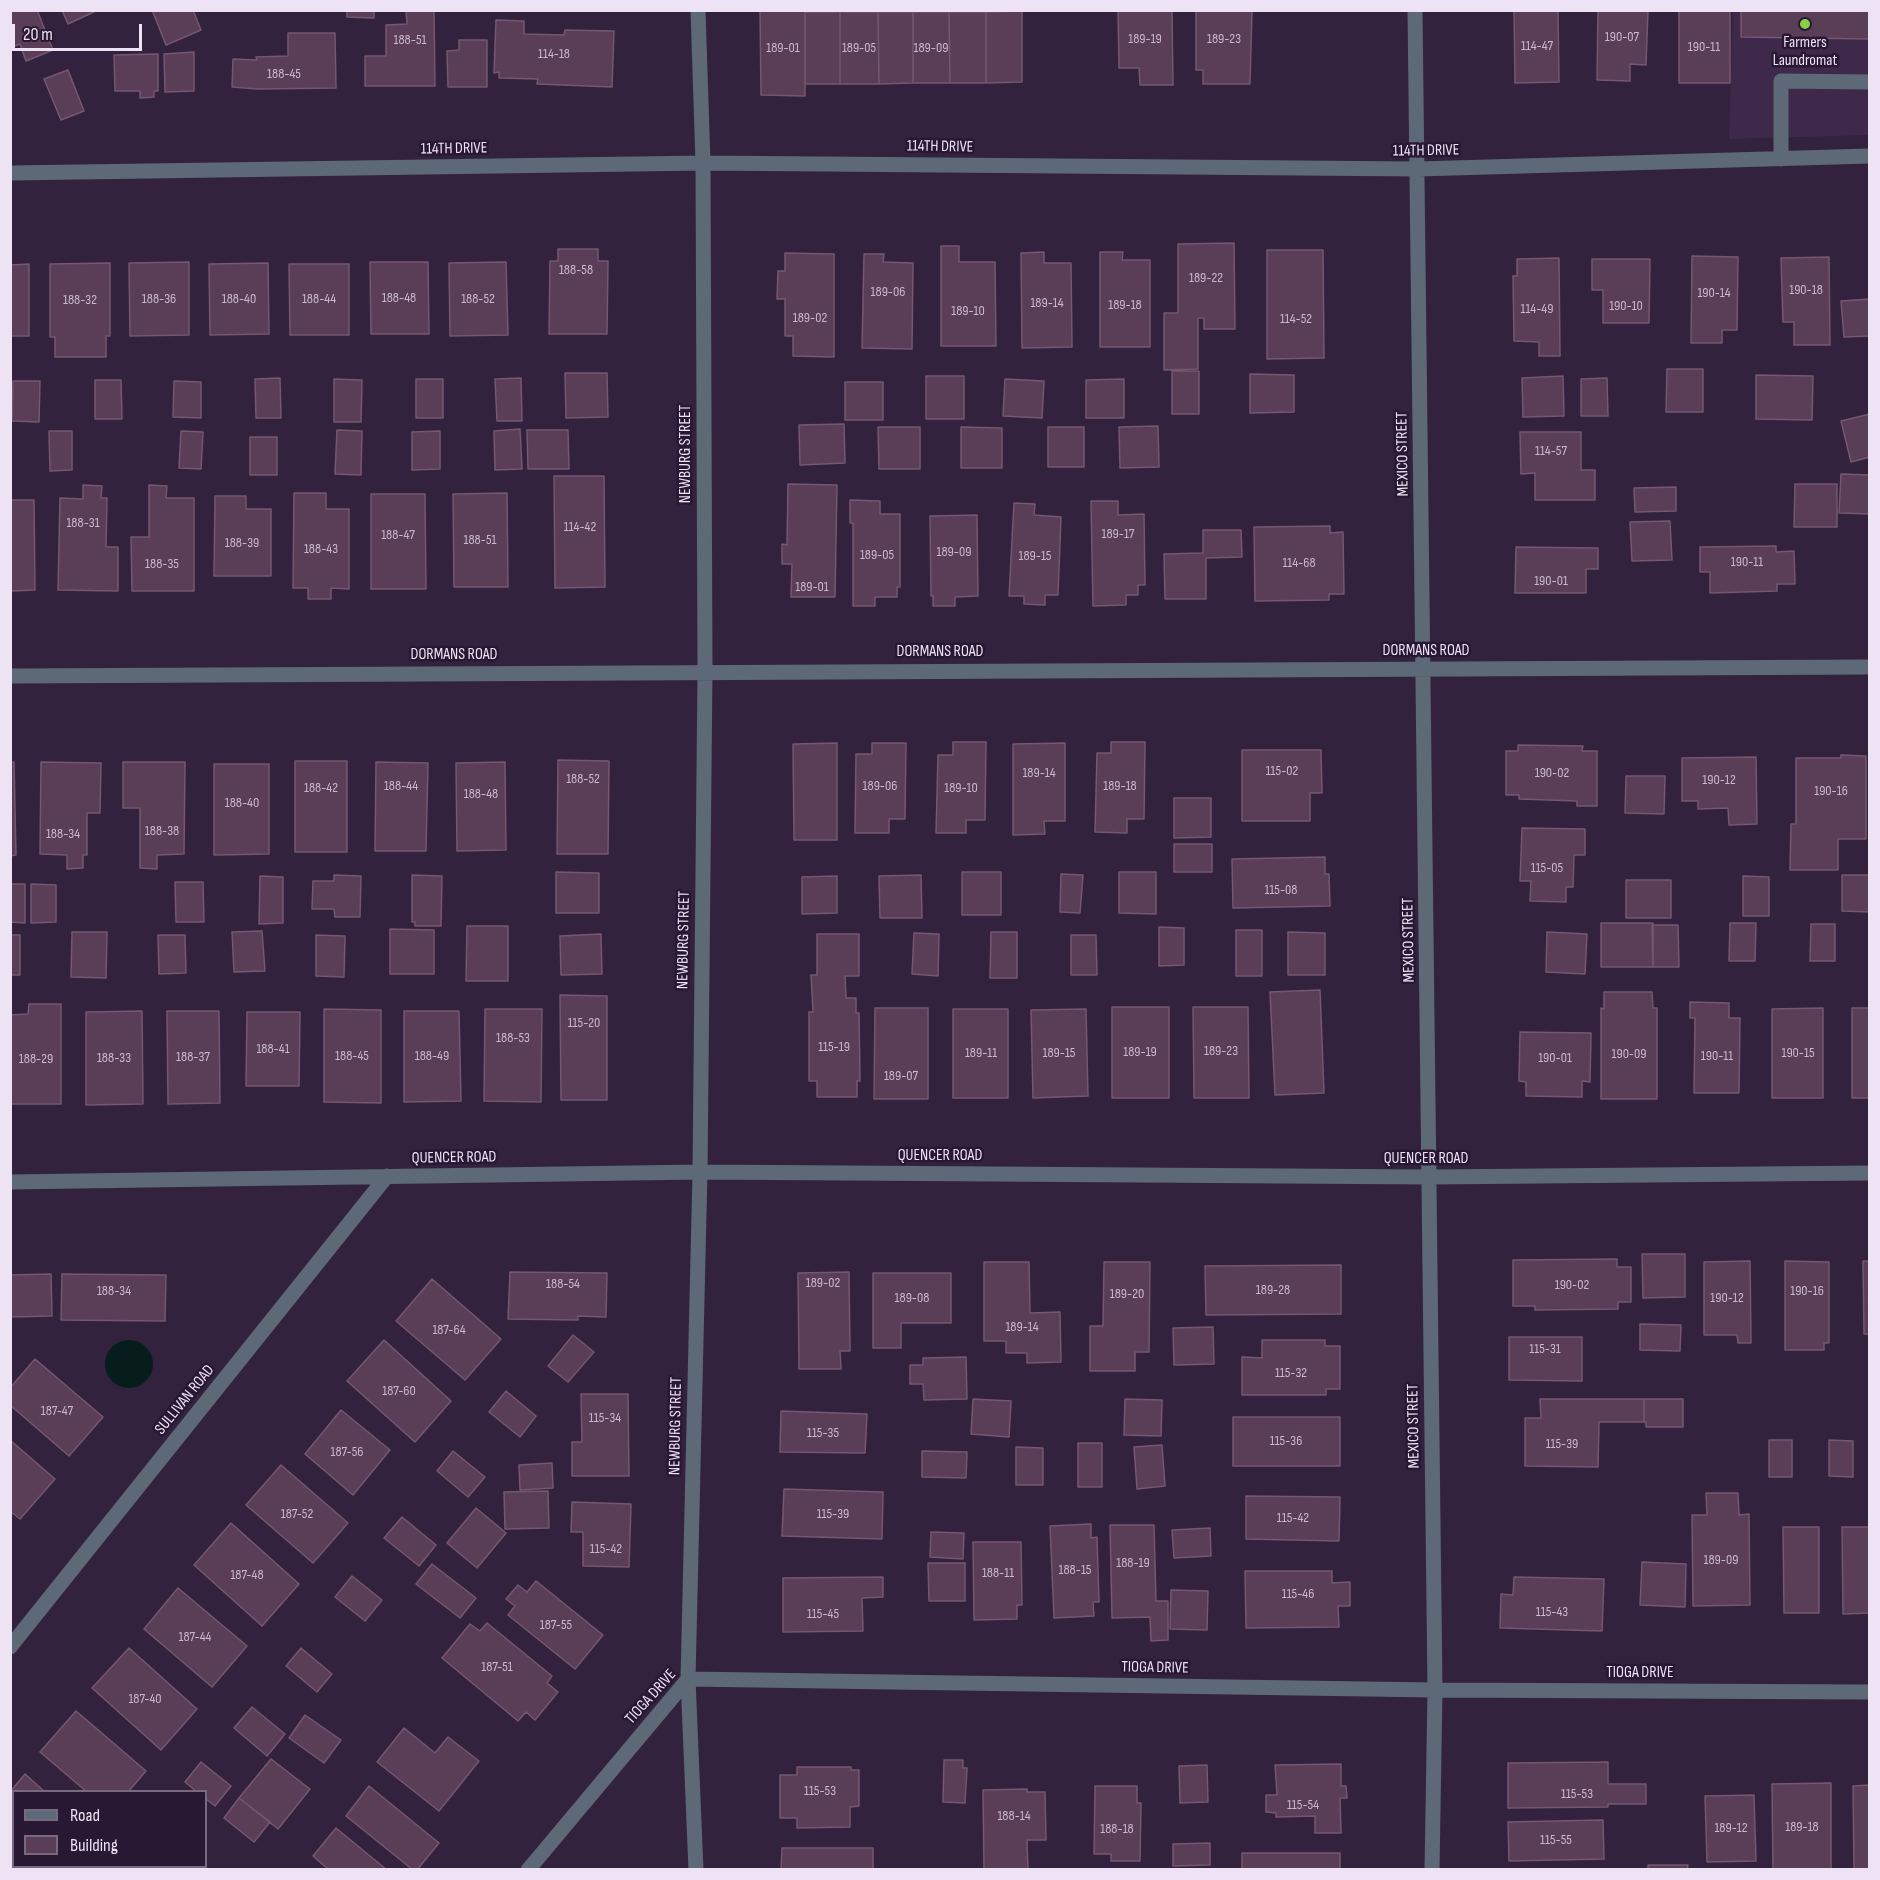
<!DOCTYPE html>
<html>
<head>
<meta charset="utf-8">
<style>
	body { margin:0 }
	#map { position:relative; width:1880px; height:1880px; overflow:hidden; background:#33223e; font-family:"Sofia Sans Condensed",sans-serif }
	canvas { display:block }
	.frame { position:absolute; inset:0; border:12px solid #eee2f5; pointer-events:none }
	.legend { position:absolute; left:12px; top:1790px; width:195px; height:78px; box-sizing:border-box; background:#291833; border:2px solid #786981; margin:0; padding:8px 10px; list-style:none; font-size:18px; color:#eee2f5 }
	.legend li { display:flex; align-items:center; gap:12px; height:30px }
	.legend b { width:30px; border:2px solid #786981 }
	.scale { position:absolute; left:12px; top:24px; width:130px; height:27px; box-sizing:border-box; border:3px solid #eee2f5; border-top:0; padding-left:8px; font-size:18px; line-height:21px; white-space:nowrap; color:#eee2f5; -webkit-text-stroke:4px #291833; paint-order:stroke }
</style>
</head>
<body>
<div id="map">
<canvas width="1880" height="1880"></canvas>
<div class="frame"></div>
<ul class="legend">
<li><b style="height:8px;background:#5d6976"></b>Road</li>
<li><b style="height:16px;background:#5a3d56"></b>Building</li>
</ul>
<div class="scale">20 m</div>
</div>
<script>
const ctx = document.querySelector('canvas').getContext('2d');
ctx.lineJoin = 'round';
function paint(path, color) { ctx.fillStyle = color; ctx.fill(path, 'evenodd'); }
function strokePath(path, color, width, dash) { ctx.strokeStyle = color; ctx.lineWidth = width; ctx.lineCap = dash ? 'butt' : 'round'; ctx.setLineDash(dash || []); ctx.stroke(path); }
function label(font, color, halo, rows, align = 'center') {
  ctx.font = font + ' "Sofia Sans Condensed",sans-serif'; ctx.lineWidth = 5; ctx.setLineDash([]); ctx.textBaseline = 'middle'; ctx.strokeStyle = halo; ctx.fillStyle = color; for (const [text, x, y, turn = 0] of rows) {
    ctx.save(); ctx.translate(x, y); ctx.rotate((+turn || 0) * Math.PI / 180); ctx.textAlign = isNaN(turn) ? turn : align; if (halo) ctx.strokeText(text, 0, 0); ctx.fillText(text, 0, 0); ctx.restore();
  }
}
paint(new Path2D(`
	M1733,11H1869V135L1729,139Z`), '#3e294b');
paint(new Path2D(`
	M105 1364a24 24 0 1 1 48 0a24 24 0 1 1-48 0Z`), '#061d1c');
const building = new Path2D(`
	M10,10H37L53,50L26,61L20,44L10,48Z
	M62,10H98L68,24Z
	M152,10H193L201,30L166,45Z
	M347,10H374V18L347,17Z
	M406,10H434L435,86H365V56H386V25L407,24Z
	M760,10H805V96L761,95Z
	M1118,10H1172L1173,85H1140L1139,68H1119Z
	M1196,10H1252L1250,84H1203V70H1196Z
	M1514,10H1558L1559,82L1515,83Z
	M1598,10H1648L1646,65L1630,64V81L1597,80Z
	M1679,10H1730V83H1679Z
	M1741,10H1870V39L1741,37Z
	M1022,11V82L986,83V12Z
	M805,12H840V84H805Z
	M840,12H878L879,84H840Z
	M878,12H913V83L879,84Z
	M913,12H949L950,83H913Z
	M949,12H986V83H950Z
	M496,20L524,21V34L564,35L565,30L614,31L612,87L537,84L538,79L499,78V72L494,73Z
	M288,33H335L336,88L257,89L232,87L233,59L257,60L256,57L288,56Z
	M459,40H487V87H448L447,51L459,50Z
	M194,52V91L165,92L164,54Z
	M158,54V91H154V97L140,98V91H115L114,55Z
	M68,70L84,111L61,120L44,79Z
	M1234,243L1235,329H1204V318H1198V369L1164,370V313H1178V244Z
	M941,246H959V262H995L996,346H941Z
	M558,249H598V261H608L607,334H549L550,261H558Z
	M1267,250H1323L1324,358L1267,359Z
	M1044,252V263H1071L1072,347L1022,348L1021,253Z
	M1100,252H1123L1122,260H1150V347H1100Z
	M785,253L834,254V357L793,356V336H785V299H777L778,271H785Z
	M864,254H884L883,262L913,263L912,349L862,348Z
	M1692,256L1738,257L1737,330H1722V343H1691Z
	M1829,257L1830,345H1794V322H1783L1781,258Z
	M1559,258L1560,356H1539V342L1514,341L1513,276H1517V259Z
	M1592,259H1650L1649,323H1603V290H1592Z
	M189,262V335L130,336L129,263Z
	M370,262H428L429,334H371Z
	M506,262L508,335L450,336L449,263Z
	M110,263V336H106V357H55V337H50V264Z
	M268,263L269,334L210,335L209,264Z
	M29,264V336H10V265Z
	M289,264H349V335H290Z
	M1870,299V336L1844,337L1841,301Z
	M1667,369H1703V412H1666Z
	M1172,371H1199V414H1172Z
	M565,373H607L608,417L566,418Z
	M1250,374L1294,375V412L1250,413Z
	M1756,375L1813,376L1812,420L1756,419Z
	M926,376H964V419H926Z
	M1563,376L1564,416L1523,417L1522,378Z
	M280,378L281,418H256L255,379Z
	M521,378L522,421H497L495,379Z
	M1607,378L1608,416H1581V379Z
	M334,379L362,380L361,422H334Z
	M416,379H443V418H416Z
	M1005,379L1044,381L1042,418L1003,416Z
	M1124,379V418H1086V380Z
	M95,380H121L122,419H95Z
	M13,381H40L39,422L12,421Z
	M174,381L201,382V418L173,417Z
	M845,382H883V420H845Z
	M1870,414V457L1851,462L1841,421Z
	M844,424L845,463L800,465L799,425Z
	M1158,426L1159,467L1120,468L1119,427Z
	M878,427H920V469H879Z
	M961,427L1002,428V468H961Z
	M1048,427H1084V467H1048Z
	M520,429L522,469L495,470L494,431Z
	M337,430L362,431L361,475L335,474Z
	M527,430H568L569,469H528Z
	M49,431H72V470L50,471Z
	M181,431L203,432L201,469L179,468Z
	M440,431V469L412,470V432Z
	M1520,432H1581V470H1595V500H1535V473L1521,474Z
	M250,437H277V475H250Z
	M1841,474L1870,475V514L1839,513Z
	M554,476H604L605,587L555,588Z
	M788,484L837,485L835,597H791L792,564H782V544L787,545Z
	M1795,484H1837V527H1794Z
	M83,485L102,486L101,498H107L106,547H118V591L58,590L60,498L83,499Z
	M149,485L167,486L166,498H194V591H132L131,537H149Z
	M1676,487V511L1635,512L1634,488Z
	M294,493H326V509H349V589L331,588V599H308V588H293Z
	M507,493L508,587H454L453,494Z
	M371,494H425L426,589H371Z
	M215,496H246V509H271V576H214Z
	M10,500H34L35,590L10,591Z
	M850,500L880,501V514H900V587H897V597H875V606H853V523H850Z
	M1091,501H1118V515L1144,514L1145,585H1138V595H1126V605L1093,606Z
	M1014,503L1035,504L1034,515L1061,517L1058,595H1045V605L1024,604V596H1009Z
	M977,515L978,596L955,597V606H933V596H931L930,516Z
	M1670,521L1672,560L1632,561L1630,522Z
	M1330,526V533L1343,532L1344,594H1329V600L1255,601L1254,527Z
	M1203,530H1241L1242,557L1206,558V599H1165L1164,554L1203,553Z
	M1776,546V552L1794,551L1795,584H1777V591L1710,593V572H1700V547Z
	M1516,547L1598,548V569H1586V593H1515Z
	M953,742H986L985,820H966V833H936L938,755H953Z
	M1111,742H1145L1144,819H1127V833L1095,832L1097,753H1111Z
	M837,743V840H794L793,744Z
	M872,743H906L905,819H889V833H855L856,754H872Z
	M1065,743V821H1044L1045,834L1013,835V744Z
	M1518,745L1583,746L1582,751H1597V806H1577V801L1519,799V795H1506V751H1518Z
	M1242,750H1321L1322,793H1310V821H1242Z
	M1841,755L1866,756V839H1838V870H1790L1791,824H1796V758H1841Z
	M1756,757L1757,824L1729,825L1728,808L1698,809V801H1682V758Z
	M558,760L609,761L608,854H557Z
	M295,761H347V852H295Z
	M14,762L16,855L10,856V763Z
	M41,762L101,763L100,813H87V855H83V868L67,869V855L40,854Z
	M123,762H185L184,854L157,855V869L140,868V808H123Z
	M376,762L428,763L426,851H375Z
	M505,762L506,850L457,851L456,763Z
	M214,764H269V854L214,855Z
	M1626,776H1665L1664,814L1625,813Z
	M1174,798H1211V837L1174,838Z
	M1522,828L1585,829V855H1574L1573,887H1566V902L1530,901L1531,881H1520Z
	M1174,844H1212V872H1174Z
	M1325,857V874H1329L1330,906L1233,908L1232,859Z
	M556,872L599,873V913H556Z
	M962,872H1001V915H962Z
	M1119,872H1156V914L1119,913Z
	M1061,874L1083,875L1080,913L1060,912Z
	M334,875L361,876L360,917H335L334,909H312L313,881H334Z
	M412,875L442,876L441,926H415V922H412Z
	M921,875L922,918H880L879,876Z
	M1842,875H1870V912L1842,911Z
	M260,876L283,877V923L259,924Z
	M837,876V913L802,914V877Z
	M1743,876L1769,877V916H1743Z
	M1626,880H1671V918H1626Z
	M175,882H203L204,922H176Z
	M10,884H25V923L10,922Z
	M31,884L56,885V922L31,923Z
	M1601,923H1653V967H1601Z
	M1730,923H1756L1755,961H1729Z
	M1811,924H1835V961H1810Z
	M1652,925H1678L1679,967H1653Z
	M467,926H508V981H466Z
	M1159,927L1184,928V965L1159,966Z
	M390,929L434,930V974H390Z
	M1236,930H1262V976H1236Z
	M262,931L265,971L234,972L232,932Z
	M72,932H107L106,978L71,977Z
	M991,932H1017V978H990Z
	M1288,932L1325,933V975H1288Z
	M1547,932L1587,934L1585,974L1546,972Z
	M914,933L939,934L938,976L912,974Z
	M601,934L602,974L561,975L560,936Z
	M817,934H859V976H845L846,998H856V1013H859L860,1081H857V1097H817V1081H809V1012H813L811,975H817Z
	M10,935H20V975H10Z
	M158,935H185L186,973L159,974Z
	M316,935L345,936L344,977L316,976Z
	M1071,935H1096L1097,975H1071Z
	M1320,990L1324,1093L1275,1095L1270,992Z
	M1604,992H1652L1653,1008H1657V1099H1601V1008L1604,1009Z
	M560,995L607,996V1100H561Z
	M1690,1002L1729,1003V1018H1740L1739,1093H1694L1695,1018H1690Z
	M29,1004H61V1104H10V1015L28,1014Z
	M1112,1007H1169V1098H1112Z
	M1193,1007H1248L1249,1098H1194Z
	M875,1008H928V1099H874Z
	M1823,1008V1098H1772V1009Z
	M1852,1008H1870V1098H1852Z
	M324,1009L381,1010V1103L324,1102Z
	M485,1009H542L541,1102L484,1101Z
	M953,1009H1008V1098H953Z
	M1086,1009L1088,1096L1033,1098L1031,1010Z
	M142,1011L143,1104L86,1105V1012Z
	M167,1011H219L220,1103L168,1104Z
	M404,1011H459L461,1101L404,1102Z
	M247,1012H300L299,1086H246Z
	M1520,1032L1591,1033L1590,1082L1582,1081V1097L1526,1096V1082L1519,1081Z
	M1642,1254H1685V1297L1643,1298Z
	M1617,1259V1267H1631V1302H1618V1309L1535,1310V1306H1513V1260Z
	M1750,1261L1751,1343H1738L1737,1335H1704V1262Z
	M1785,1261L1829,1262V1343H1824V1350H1785Z
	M1863,1261H1870V1334H1864Z
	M984,1262H1029L1030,1313L1060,1312L1061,1362L1027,1363V1353H1006V1341H984Z
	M1104,1262H1150L1149,1352H1135V1371H1090V1326H1103Z
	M1341,1265V1314L1206,1315L1205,1266Z
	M510,1272L607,1273L606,1317L578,1316V1320L508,1319Z
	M849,1272L850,1351H840L841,1369H799L798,1273Z
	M873,1273H951V1323H901V1348H873Z
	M51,1274L52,1316L10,1317V1275Z
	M62,1274L166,1275L165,1321L61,1320Z
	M432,1279L501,1339L465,1380L396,1321Z
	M1640,1324L1681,1325L1680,1351L1640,1350Z
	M1213,1327L1214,1364L1174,1365L1173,1328Z
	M573,1335L594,1352L568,1382L548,1366Z
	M1509,1337H1582V1381L1509,1380Z
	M384,1340L451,1401L415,1442L347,1381Z
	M1262,1340H1325V1346H1340V1389H1326V1395H1242V1357L1262,1358Z
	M966,1357L967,1399L924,1400L923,1384H910V1365H923V1358Z
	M35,1359L103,1417L69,1456L10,1405V1388Z
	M506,1391L536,1416L520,1437L489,1412Z
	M581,1394H628L629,1476H572V1442H582Z
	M973,1399L1011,1401L1009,1437L971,1434Z
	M1125,1399L1162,1400L1161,1436L1124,1435Z
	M1540,1399H1644V1422H1599L1598,1467L1525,1466V1418H1541Z
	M1644,1399H1683V1427H1646V1422H1644Z
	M341,1410L390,1450L353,1495L305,1454Z
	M781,1411L867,1414L865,1453L780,1452Z
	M1233,1417H1340V1466H1233Z
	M10,1440L55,1479L20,1519L10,1511Z
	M1769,1440H1792V1477H1769Z
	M1829,1440L1853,1441V1477L1829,1476Z
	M1078,1443H1102V1487H1078Z
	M1162,1445L1165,1486L1137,1489L1134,1447Z
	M1016,1447L1043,1448V1485H1016Z
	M453,1451L485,1477L468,1497L437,1471Z
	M922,1451L967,1452L966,1478L922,1477Z
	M552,1463L553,1488L520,1490L519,1465Z
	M281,1465L348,1523L313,1563L246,1505Z
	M784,1489L883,1492L882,1539L782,1536Z
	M548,1491L549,1528L505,1529L504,1492Z
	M1706,1493H1738L1739,1515L1749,1514L1750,1605L1693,1606L1692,1515H1707Z
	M1246,1496L1340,1497L1339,1541L1246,1539Z
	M572,1502L631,1504L629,1567L583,1566V1532H571Z
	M476,1508L506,1533L477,1568L447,1543Z
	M402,1517L436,1545L419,1566L384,1538Z
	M231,1523L299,1584L262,1626L194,1565Z
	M1091,1524V1538L1097,1537L1099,1602H1093L1094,1616L1054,1618L1050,1526Z
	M1110,1525H1154L1156,1601H1168V1640L1151,1641L1150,1617L1112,1618Z
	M1783,1527H1819V1613H1784Z
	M1842,1527H1870V1613L1843,1614Z
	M1210,1528L1211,1556L1174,1558L1172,1530Z
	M931,1532L964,1533L963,1559L930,1557Z
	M973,1542H1021L1022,1605H1017V1619L974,1620Z
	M1642,1562L1686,1564L1685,1607L1640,1605Z
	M928,1563H965V1601H929Z
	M432,1564L476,1598L460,1618L416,1584Z
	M1245,1571H1332V1583L1350,1582V1606H1338L1339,1627L1246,1628Z
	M352,1576L382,1600L365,1621L335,1597Z
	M883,1577V1597L862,1598L863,1631L783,1632V1578Z
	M1514,1577L1604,1579L1602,1631L1500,1628L1501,1594L1513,1595Z
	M536,1581L603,1635L575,1669L508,1615L515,1606L506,1599L518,1585L527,1592Z
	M178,1588L247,1646L212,1687L144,1629Z
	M1171,1590L1208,1591L1207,1630L1170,1629Z
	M487,1623L552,1676L547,1683L558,1692L535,1720L526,1712L518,1721L442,1658L470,1624L480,1631Z
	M129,1648L197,1709L161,1750L92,1688Z
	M301,1648L332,1674L317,1692L286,1666Z
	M252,1707L285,1734L267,1756L234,1728Z
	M76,1711L146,1771L128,1792H87L40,1752Z
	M305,1715L341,1740L324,1763L289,1738Z
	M404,1728L435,1753L448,1737L479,1761L439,1811L377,1762Z
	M271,1759L310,1789L278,1829L239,1798Z
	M944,1760H963V1768H967L965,1803L943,1802Z
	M201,1762L231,1786L215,1806L206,1799V1792H197L185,1782Z
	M1608,1762V1784H1646V1804H1608V1807L1508,1808V1763Z
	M1341,1764V1786H1346L1347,1798H1340L1341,1833H1315V1816L1276,1817V1813L1266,1812V1795H1277L1275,1765Z
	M1207,1765L1208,1802L1180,1803L1179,1766Z
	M797,1767H851V1770H859V1806L850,1807V1827L797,1828V1818H780V1775H797Z
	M25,1774L45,1792H14V1857L10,1855V1792Z
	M1831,1783V1870H1773L1772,1784Z
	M1870,1785V1870H1854L1853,1786Z
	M369,1786L439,1843L417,1870H413L346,1816Z
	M1095,1786H1137V1803H1141L1140,1861H1111V1854H1094Z
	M1027,1789V1792H1045L1046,1840H1027L1028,1870H984L983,1790Z
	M1754,1795L1756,1861L1707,1862L1705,1796Z
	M239,1798L270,1822L254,1842L224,1818Z
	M1603,1820L1604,1859L1509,1861L1508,1822Z
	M336,1828L387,1870H329L313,1856Z
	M1210,1843V1865L1173,1866V1844Z
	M782,1848H873V1870H781Z
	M1242,1853H1340V1870H1242Z
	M1648,1865H1688L1687,1870H1648Z
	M24,1866H65L62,1870H28Z`);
paint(building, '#5a3d56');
strokePath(building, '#755770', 1.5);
strokePath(new Path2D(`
	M1415,10L1435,1690L1432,1870
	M1781,159V81L1870,82
	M10,173L703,163L1418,169L1870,156
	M10,676L1870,667
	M10,1182L700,1172L1430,1177L1870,1173
	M10,1647L387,1176
	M528,1870L688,1679L1435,1690L1870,1692
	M696,1870L688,1679L700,1172L705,671L703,163L698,10`), '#5d6976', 15);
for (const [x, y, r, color] of [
	[1805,24,6,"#8bce46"]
]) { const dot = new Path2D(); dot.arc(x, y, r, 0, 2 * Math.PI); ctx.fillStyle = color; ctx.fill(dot); strokePath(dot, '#291833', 2); }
label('14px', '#c9b9cd', null, [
	["190-07",1622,37],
	["189-19",1145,39],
	["189-23",1224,39],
	["188-51",410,40],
	["114-47",1537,46],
	["190-11",1704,47],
	["189-01",783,48],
	["189-05",859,48],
	["189-09",931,48],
	["114-18",554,54],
	["188-45",284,74],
	["188-58",576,270],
	["189-22",1206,278],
	["190-18",1806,290],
	["189-06",888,292],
	["190-14",1714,293],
	["188-48",399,298],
	["188-36",159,299],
	["188-40",239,299],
	["188-44",319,299],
	["188-52",478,299],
	["188-32",80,300],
	["189-14",1047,303],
	["189-18",1125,305],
	["190-10",1626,306],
	["114-49",1537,309],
	["189-10",968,311],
	["189-02",810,318],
	["114-52",1296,319],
	["114-57",1551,451],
	["188-31",83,523],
	["114-42",580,527],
	["189-17",1118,534],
	["188-47",398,535],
	["188-51",480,540],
	["188-39",242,543],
	["188-43",321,549],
	["189-09",954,552],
	["189-05",877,555],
	["189-15",1035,556],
	["190-11",1747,562],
	["114-68",1299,563],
	["188-35",162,564],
	["190-01",1551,581],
	["189-01",812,587],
	["115-02",1282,771],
	["189-14",1039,773],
	["190-02",1552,773],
	["188-52",583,779],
	["190-12",1719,780],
	["188-44",401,786],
	["189-06",880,786],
	["189-18",1120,786],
	["188-42",321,788],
	["189-10",961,788],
	["190-16",1831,791],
	["188-48",481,794],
	["188-40",242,803],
	["188-38",162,831],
	["188-34",63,834],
	["115-05",1547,868],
	["115-08",1281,890],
	["115-20",584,1023],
	["188-53",513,1038],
	["115-19",834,1047],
	["188-41",273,1049],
	["189-23",1221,1051],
	["189-19",1140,1052],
	["189-11",981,1053],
	["189-15",1059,1053],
	["190-15",1798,1053],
	["190-09",1629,1054],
	["188-45",352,1056],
	["188-49",432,1056],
	["190-11",1717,1056],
	["188-37",193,1057],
	["188-33",114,1058],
	["190-01",1555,1058],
	["188-29",36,1059],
	["189-07",901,1076],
	["189-02",823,1283],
	["188-54",563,1284],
	["190-02",1572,1285],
	["189-28",1273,1290],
	["188-34",114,1291],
	["190-16",1807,1291],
	["189-20",1127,1294],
	["189-08",912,1298],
	["190-12",1727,1298],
	["189-14",1022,1327],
	["187-64",449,1330],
	["115-31",1545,1349],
	["115-32",1291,1373],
	["187-60",399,1391],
	["187-47",57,1411],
	["115-34",605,1418],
	["115-35",823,1433],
	["115-36",1286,1441],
	["115-39",1562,1444],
	["187-56",347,1452],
	["187-52",297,1514],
	["115-39",833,1514],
	["115-42",1293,1518],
	["115-42",606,1549],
	["189-09",1721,1560],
	["188-19",1133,1563],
	["188-15",1075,1570],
	["188-11",998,1573],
	["187-48",247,1575],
	["115-46",1298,1594],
	["115-43",1552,1612],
	["115-45",823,1614],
	["187-55",556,1625],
	["187-44",195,1637],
	["187-51",497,1667],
	["187-40",145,1699],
	["115-53",820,1791],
	["115-53",1577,1794],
	["115-54",1303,1805],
	["188-14",1014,1816],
	["189-18",1802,1827],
	["189-12",1731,1828],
	["188-18",1117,1829],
	["115-55",1556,1840]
]);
label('16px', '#eee2f5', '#291833', [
	["Farmers",1805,43],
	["Laundromat",1805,61]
]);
label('16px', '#eee2f5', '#291833', [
	["114TH DRIVE",940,147,1],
	["114TH DRIVE",454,149,-1],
	["114TH DRIVE",1426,151,-1],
	["NEWBURG STREET",686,454,-90],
	["MEXICO STREET",1403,454,-91],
	["DORMANS ROAD",1426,651],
	["DORMANS ROAD",940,652],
	["DORMANS ROAD",454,655],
	["NEWBURG STREET",684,940,-89],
	["MEXICO STREET",1409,940,-91],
	["QUENCER ROAD",940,1156],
	["QUENCER ROAD",454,1158,-1],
	["QUENCER ROAD",1426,1159],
	["SULLIVAN ROAD",185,1400,-51],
	["NEWBURG STREET",676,1426,-89],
	["MEXICO STREET",1414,1426,-91],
	["TIOGA DRIVE",1155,1668,1],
	["TIOGA DRIVE",1640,1673],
	["TIOGA DRIVE",651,1697,-48]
]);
</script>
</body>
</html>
